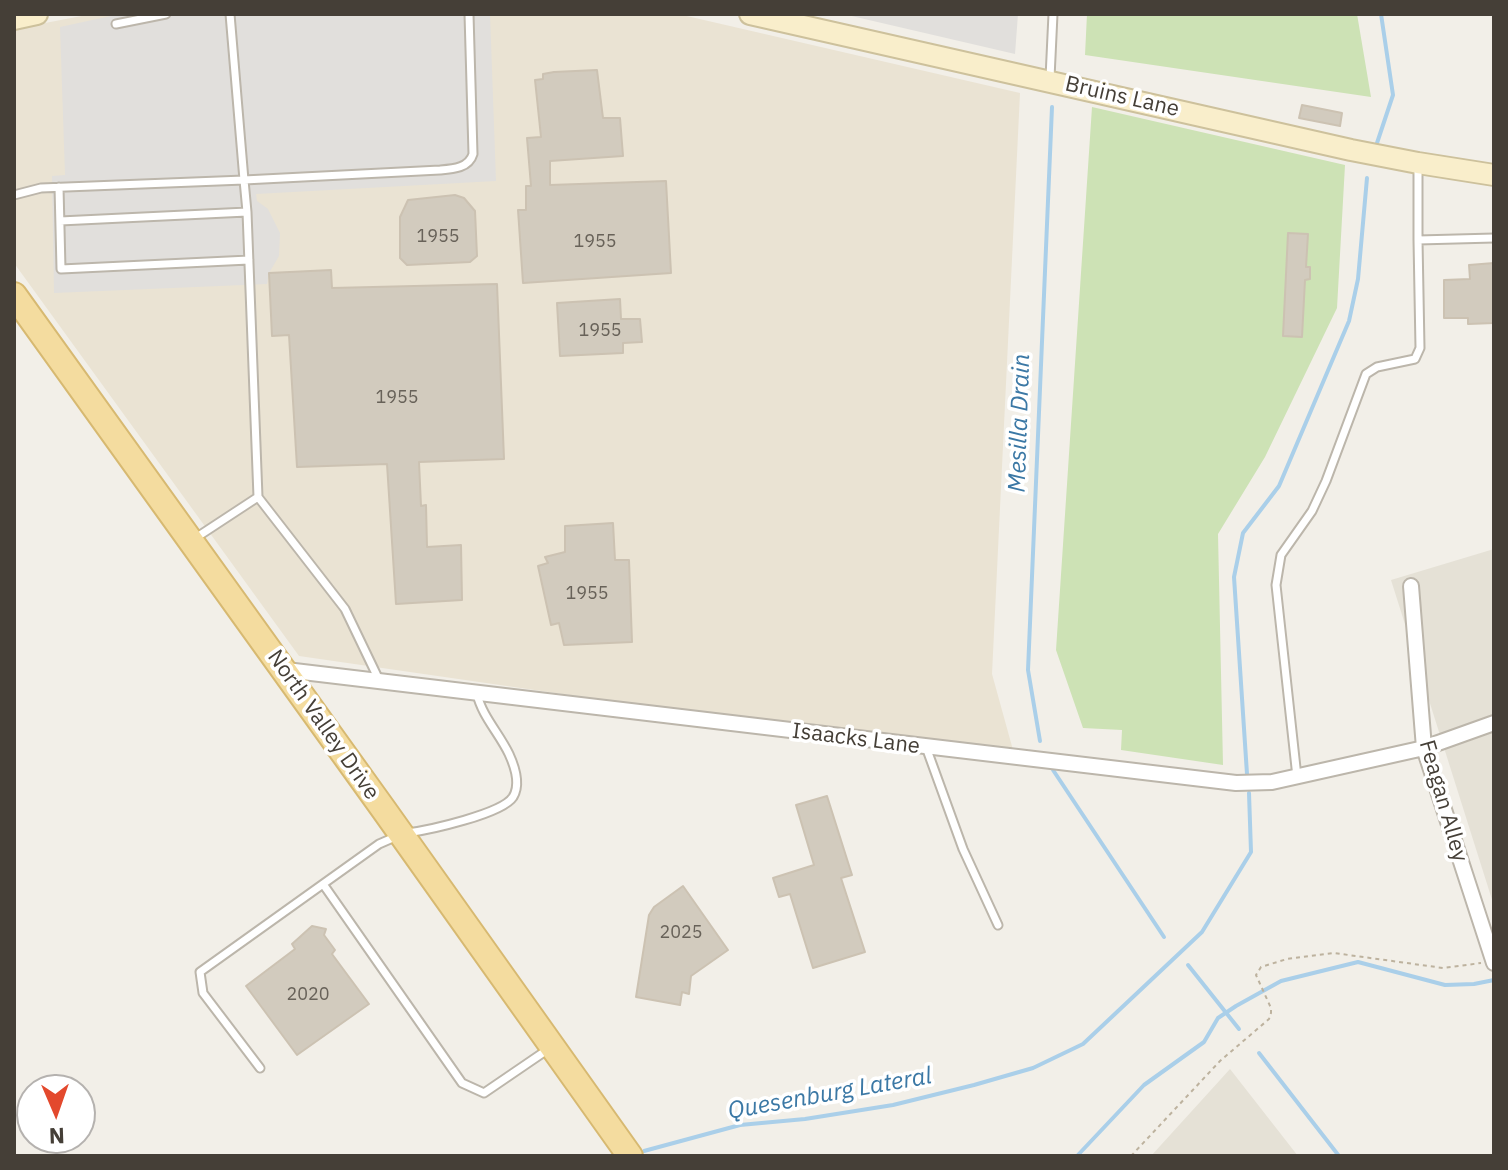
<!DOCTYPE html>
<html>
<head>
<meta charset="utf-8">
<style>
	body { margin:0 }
	#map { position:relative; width:1508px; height:1170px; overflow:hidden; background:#f2efe8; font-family:"IBM Plex Sans",sans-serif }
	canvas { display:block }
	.frame { position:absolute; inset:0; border:16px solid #453f37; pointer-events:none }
	.north { position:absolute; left:16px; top:1074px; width:80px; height:80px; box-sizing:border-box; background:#fff; border:2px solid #b5b2af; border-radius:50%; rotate:178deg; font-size:22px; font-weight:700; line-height:32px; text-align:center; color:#453f37 }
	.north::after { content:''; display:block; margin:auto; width:28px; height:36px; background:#e3492d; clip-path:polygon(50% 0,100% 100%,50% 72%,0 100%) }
</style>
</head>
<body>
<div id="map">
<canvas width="1508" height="1170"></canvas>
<div class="frame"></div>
<div class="north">N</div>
</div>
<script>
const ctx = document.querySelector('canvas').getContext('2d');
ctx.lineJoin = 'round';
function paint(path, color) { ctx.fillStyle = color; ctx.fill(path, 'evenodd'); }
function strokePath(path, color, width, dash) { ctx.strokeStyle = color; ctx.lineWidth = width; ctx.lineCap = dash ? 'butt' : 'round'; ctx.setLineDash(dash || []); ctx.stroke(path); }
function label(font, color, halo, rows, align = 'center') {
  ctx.font = font + ' "IBM Plex Sans",sans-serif'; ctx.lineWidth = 7; ctx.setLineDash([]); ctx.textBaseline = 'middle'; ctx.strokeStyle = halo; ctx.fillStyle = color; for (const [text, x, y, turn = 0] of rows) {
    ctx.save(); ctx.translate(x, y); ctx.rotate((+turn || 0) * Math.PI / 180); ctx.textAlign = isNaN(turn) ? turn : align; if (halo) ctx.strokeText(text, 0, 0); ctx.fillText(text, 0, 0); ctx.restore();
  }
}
paint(new Path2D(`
	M1494,549V906L1391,580Z
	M1230,1069L1298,1156H1151Z`), '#e5e1d6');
paint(new Path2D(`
	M92,14H678L1020,93L992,674L1013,750L806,723L680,711L299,656L14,263V29Z`), '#eae3d3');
paint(new Path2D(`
	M1087,14H1357L1371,97L1085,55Z
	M1092,107L1345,165L1337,308L1265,457L1218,534L1223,765L1121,750L1122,730L1083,728L1056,650Z`), '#cde2b5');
paint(new Path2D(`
	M120,14H490L496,181L256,194L257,201L268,209L280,233L279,256L269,273L267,284L54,293L52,176L65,175L60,27Z
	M843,14H1018L1015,54Z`), '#e1dfdc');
strokePath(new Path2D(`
	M1377,143L1393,95L1381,14
	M1040,741L1028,670L1052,107
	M1053,770L1164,937
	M1247,774L1234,577L1243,533L1279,486L1349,321L1358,279L1367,178
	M1188,965L1239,1029
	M1259,1053L1339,1156
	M644,1151L740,1125L805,1119L893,1105L974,1085L1033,1068L1083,1044L1202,932L1251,852L1249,793
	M1077,1156L1144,1085L1204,1042L1218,1018L1236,1006L1281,981L1358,962L1445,985L1474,984L1494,980`), '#aacfe9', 4);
const building = new Path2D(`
	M597,70L603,118H620L623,156L550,161V185L666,181L671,273L523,283L518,210H526V186H531L527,138L541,137L535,80L543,79V74L554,72Z
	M1302,105L1342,113L1340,126L1299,118Z
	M455,195L464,198L475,211L477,256L470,262L407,265L400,258V217L408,200Z
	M1288,233L1308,234L1306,267H1310V279L1305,280L1302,337L1283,336Z
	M1494,263V323L1468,324V318H1444V280L1470,279L1469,265Z
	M331,270L332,288L497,284L504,459L419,462L421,506L426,505L427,547L461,545L462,600L396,604L387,464L297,467L289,335L272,336L269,273Z
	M620,299L621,319H640L642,342L623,343V353L560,356L557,303Z
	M613,523L615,560H629L632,642L564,645L559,623L551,625L538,566L548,563L545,557L565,552V526Z
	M827,796L852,875L841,878L865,952L813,968L790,894L779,897L773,878L814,865L796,805Z
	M683,886L728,950L691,976L689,994L682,992L680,1005L636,997L649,915L654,907Z
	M312,926L326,929L324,935L335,950L332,954L369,1004L297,1055L246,986L295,949L292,944Z`);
paint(building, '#d2cbbe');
strokePath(building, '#ccc2b2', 2);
const lane = new Path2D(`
	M116,24L166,14
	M1050,78L1053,14
	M59,187L61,269L249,260
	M14,195L41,188L244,180L230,14
	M247,212L244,180L440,170C453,169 469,168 473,154L469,14
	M60,221L247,212L258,497L194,539
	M1418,240V166
	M258,497L345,609L380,682
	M926,747L963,849L998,925
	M1297,777L1276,585L1281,555L1312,511L1326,481L1366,374L1377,367L1415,359L1420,348L1418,240L1494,238
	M407,833C429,830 502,814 513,797C521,784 515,767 509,754C499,733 482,716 477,694
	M323,884L462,1083L484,1093L547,1050
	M260,1068L203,993L200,972L379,844L395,837`);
const street = new Path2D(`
	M1411,586L1424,748L1494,963
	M286,670L1236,783L1272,782L1424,748L1494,723`);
const secondary = new Path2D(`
	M750,14L1351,150L1418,163L1494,175
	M14,19L37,14`);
const primary = new Path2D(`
	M14,295C221,581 426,868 630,1156`);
strokePath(lane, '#bcb6ab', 11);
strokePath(street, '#bcb6ab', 18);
strokePath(secondary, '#cdc19c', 24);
strokePath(primary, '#d7b971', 28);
strokePath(new Path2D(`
	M1131,1156L1220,1061L1269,1019L1271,1013V1008L1256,975L1261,967L1287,959L1334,953L1443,968L1481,963`), '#bdb29e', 2, [4, 4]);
strokePath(lane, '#fff', 7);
strokePath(street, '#fff', 14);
strokePath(secondary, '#f9eecb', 20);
strokePath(primary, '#f4dc9f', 24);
label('18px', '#686259', null, [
	["1955",438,237],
	["1955",595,242],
	["1955",600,331],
	["1955",397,398],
	["1955",587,594],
	["2025",681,933],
	["2020",308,995]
]);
label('22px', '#453f37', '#fff', [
	["Bruins Lane",1122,97,13],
	["North Valley Drive",323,725,55],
	["Isaacks Lane",856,739,7],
	["Feagan Alley",1443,801,74]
]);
label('italic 24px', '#3b78a5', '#fff', [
	["Mesilla Drain",1020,423,-88],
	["Quesenburg Lateral",830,1094,-10]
]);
</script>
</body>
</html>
